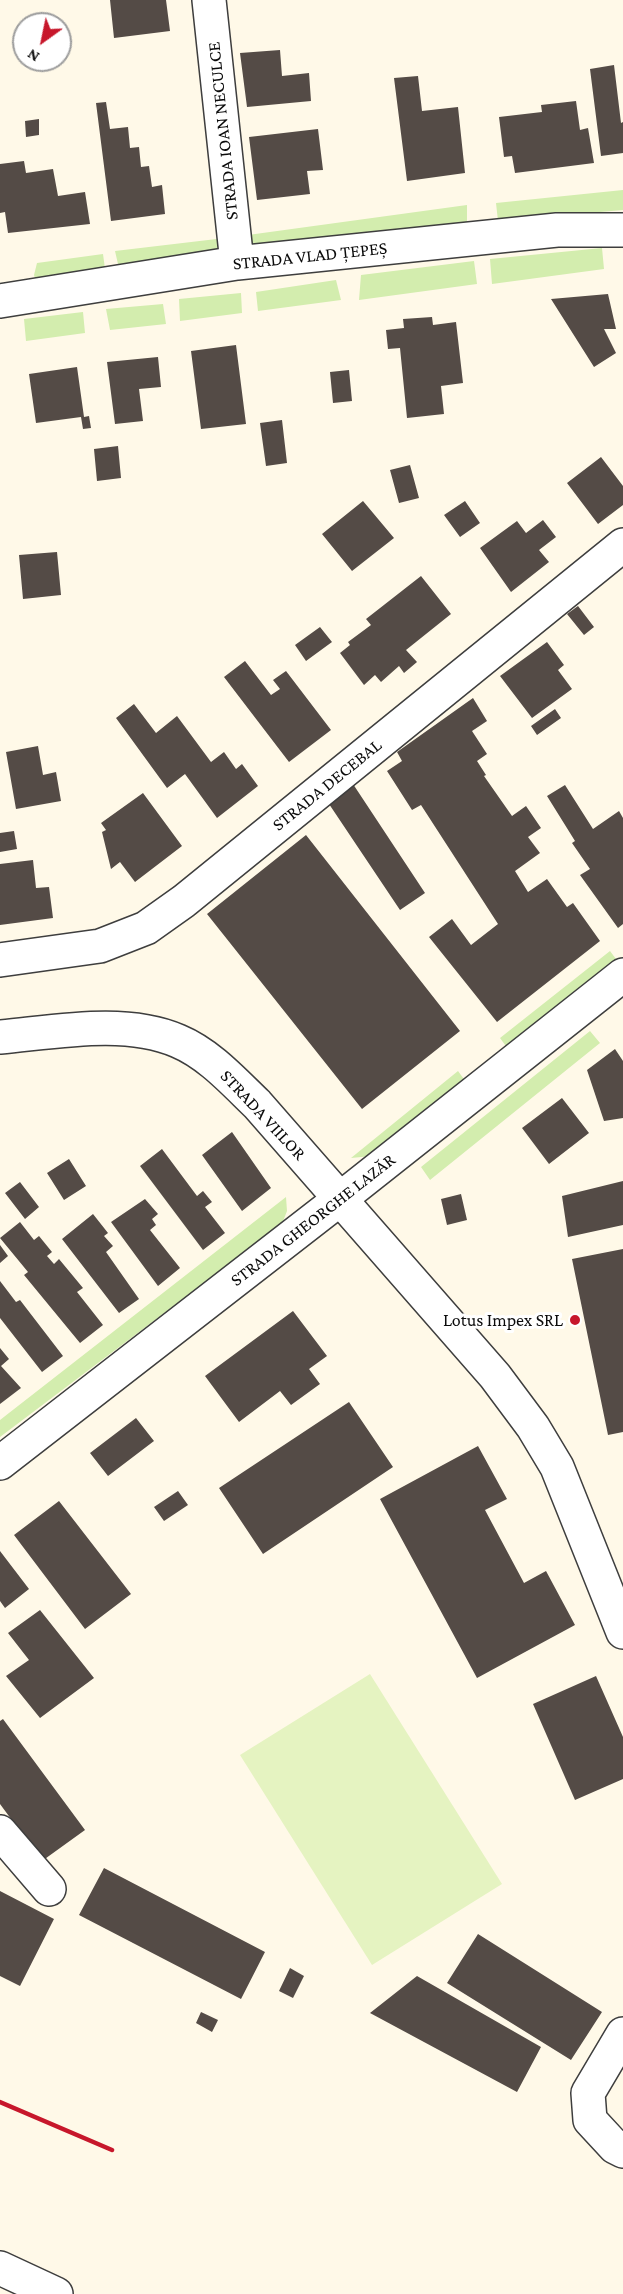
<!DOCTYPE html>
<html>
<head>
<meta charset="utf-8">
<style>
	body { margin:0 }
	#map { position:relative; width:623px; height:2294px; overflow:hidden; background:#fff9e8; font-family:"Crimson Pro",serif }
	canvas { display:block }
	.north { position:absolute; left:12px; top:12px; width:60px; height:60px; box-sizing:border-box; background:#fff; border:2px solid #9d9d9d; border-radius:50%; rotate:213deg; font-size:16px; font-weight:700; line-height:24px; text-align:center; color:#0b0b0b }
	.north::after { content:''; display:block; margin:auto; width:21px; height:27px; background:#c7172b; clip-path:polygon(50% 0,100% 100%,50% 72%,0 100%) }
</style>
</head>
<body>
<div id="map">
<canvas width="623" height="2294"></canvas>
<div class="north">N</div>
</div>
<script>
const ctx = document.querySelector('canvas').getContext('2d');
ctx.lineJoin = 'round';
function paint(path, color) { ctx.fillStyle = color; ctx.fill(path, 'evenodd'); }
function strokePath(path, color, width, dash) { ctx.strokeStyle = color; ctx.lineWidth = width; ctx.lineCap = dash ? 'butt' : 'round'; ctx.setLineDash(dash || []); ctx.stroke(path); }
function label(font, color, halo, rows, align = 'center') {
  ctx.font = font + ' "Crimson Pro",serif'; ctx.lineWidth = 6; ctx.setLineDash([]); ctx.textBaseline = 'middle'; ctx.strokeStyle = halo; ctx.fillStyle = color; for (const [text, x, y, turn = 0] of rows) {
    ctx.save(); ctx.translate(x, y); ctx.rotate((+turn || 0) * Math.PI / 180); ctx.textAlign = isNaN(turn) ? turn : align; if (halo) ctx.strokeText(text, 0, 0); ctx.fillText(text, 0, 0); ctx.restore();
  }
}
paint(new Path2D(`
	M623,190V210L498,221L496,203Z
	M467,205V225L250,250L248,235Z
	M225,238L226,248L120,273L115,251Z
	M602,248L604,269L492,284L490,259Z
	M103,254L106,276L37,285L34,275L37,263Z
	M474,261L477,284L359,300L361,275Z
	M336,280L341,300L258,311L256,292Z
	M241,293L242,313L180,321L179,299Z
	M163,304L166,324L110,330L106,309Z
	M83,312L85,333L26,341L24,319Z
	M610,951L619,963L508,1049L500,1038Z
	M590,1031L600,1043L430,1180L421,1167Z
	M458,1071L466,1082L372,1156L351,1158Z
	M286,1197L287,1211L282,1224L0,1437V1420Z`), '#d3edae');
paint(new Path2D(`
	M370,1674L502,1884L372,1965L240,1755Z`), '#e5f3c1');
paint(new Path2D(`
	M110,0H166L170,31L114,38Z
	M280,50L282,76L309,73L311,101L247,107L240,53Z
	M614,65L621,123L623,122V153L601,156L590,69Z
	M418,76L422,111L458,107L465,173L407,181L394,78Z
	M576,101L580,130L588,128L594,163L515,173L512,156L504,157L499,117L542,112L541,105Z
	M106,102L110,129L128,127L130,148L139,147L141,167L149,166L152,187L162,185L165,214L111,221L96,103Z
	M39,119V135L26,137L25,121Z
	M318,129L323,170L307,171L310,194L257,200L249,137Z
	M24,161L26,173L53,169L58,196L85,192L90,224L8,233L5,212L0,213V164Z
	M608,294L616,329H604L616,353L594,367L551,299Z
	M432,317L433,325L456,322L463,383L441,386L444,414L407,418L400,348L388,349L386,330L404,328L403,319Z
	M236,345L246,424L201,429L191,351Z
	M158,357L161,387L139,389L143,421L115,424L107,362Z
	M77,367L84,417L89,416L91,428L83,429L81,417L36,423L29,374Z
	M349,370L352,401L333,403L330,372Z
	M282,420L287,463L266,466L260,423Z
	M118,446L121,478L97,481L94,449Z
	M601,457L623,486V505L598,524L567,483Z
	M410,465L419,498L399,503L390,470Z
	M363,501L394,538L352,571L322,534Z
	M465,501L480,523L460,537L444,515Z
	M543,520L556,537L539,550L549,562L511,592L480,548L517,521L526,533Z
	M57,552L61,595L23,599L19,555Z
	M421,576L451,614L406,650L417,662L404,673L399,666L381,682L375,675L364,685L340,653L350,645L348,642L371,625L366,619Z
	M578,606L594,627L584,635L567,614Z
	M320,627L332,642L306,661L295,645Z
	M547,642L564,665L558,670L572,689L532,718L500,676Z
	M245,661L271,695L280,689L273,680L286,671L331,730L289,762L224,677Z
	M473,698L487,721L472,731L487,754L477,761L486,775L484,776L512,816L526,806L541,828L528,837L540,853L515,871L528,892L547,879L567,907L573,903L600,941L497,1022L429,937L452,919L471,945L498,924L421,805L412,810L387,771L402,761L397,752Z
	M134,704L156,733L177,716L211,762L224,752L236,769L242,764L258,786L217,818L185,774L167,788L116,718Z
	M555,709L561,718L537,735L531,726Z
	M38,746L43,775L56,772L61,801L16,809L6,752Z
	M353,784L425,893L400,910L327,801Z
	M565,785L593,829L619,811L623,818V924L618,928L580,875L590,869L572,843L575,841L547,796Z
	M143,793L182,846L135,882L120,862L111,869L102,832L106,830L101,823Z
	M14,831L17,849L0,852V833Z
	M306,835L460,1031L362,1109L207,914Z
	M33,860L36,888L49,887L53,918L0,925V864Z
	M615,1049L623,1061V1118L604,1121L587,1070Z
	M562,1098L589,1133L549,1164L522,1128Z
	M232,1132L271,1188L242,1211L202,1155Z
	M162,1149L197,1196L203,1191L212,1202L205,1207L225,1233L203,1250L140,1166Z
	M69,1159L86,1186L64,1200L47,1173Z
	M623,1181V1225L568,1237L562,1196Z
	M20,1182L39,1207L25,1219L5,1193Z
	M461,1194L467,1220L447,1225L441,1199Z
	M145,1199L158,1214L152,1219L156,1225L150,1230L180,1268L158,1286L111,1222Z
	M93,1214L108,1233L104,1236L113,1246L106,1252L139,1299L119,1313L62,1239Z
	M20,1222L34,1240L39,1236L52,1252L47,1256L54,1264L59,1259L83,1288L77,1292L103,1325L80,1343L24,1275L28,1272L0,1238Z
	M0,1245L8,1256L0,1263Z
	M623,1249V1432L608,1435L572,1259Z
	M0,1281L16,1302L20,1300L63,1356L42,1372L0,1318Z
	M293,1311L327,1356L309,1369L320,1384L291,1405L280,1391L239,1422L205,1376Z
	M0,1348L9,1359L1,1366L21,1388L0,1404Z
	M349,1402L393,1467L263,1554L219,1488Z
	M136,1418L154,1441L108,1476L90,1453Z
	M478,1446L507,1499L485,1510L524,1583L546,1571L575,1625L477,1678L380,1499Z
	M178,1491L188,1505L164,1521L154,1507Z
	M59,1501L131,1594L85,1629L14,1535Z
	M0,1551L29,1589L5,1608L0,1601Z
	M40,1610L94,1678L40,1718L6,1676L29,1660L8,1633Z
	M596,1676L623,1737V1779L575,1800L533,1704Z
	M3,1719L85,1830L42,1861L0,1804V1721Z
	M104,1868L265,1952L241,1999L79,1915Z
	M0,1891L54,1919L20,1986L0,1976Z
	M478,1934L602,2012L571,2060L447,1983Z
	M290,1968L304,1976L293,1998L279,1991Z
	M417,1976L541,2047L517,2092L370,2013Z
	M201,2012L218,2020L212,2032L196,2023Z`), '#544b46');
const minor = new Path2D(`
	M209,0L237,263
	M0,301L237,263L557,230H623
	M0,960L100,946L146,928L184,901L623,545
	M0,1037C55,1032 126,1018 178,1041C209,1054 233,1081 257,1104L495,1376L533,1427L557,1467L623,1632
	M0,1463L340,1199L623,975
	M0,1832L49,1889
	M623,2034L588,2093L590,2120L615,2147L623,2151
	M0,2268L56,2294`);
strokePath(minor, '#3e3e3e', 36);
strokePath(minor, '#fff', 33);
strokePath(new Path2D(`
	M0,2102L112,2150`), '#c7172b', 4.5);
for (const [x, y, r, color] of [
	[575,1320,6,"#c7172b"]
]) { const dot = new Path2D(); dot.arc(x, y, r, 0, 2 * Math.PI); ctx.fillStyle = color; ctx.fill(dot); strokePath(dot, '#fff', 2); }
label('18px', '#0b0b0b', '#fff', [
	["STRADA IOAN NECULCE",223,131,-96],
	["STRADA VLAD ȚEPEȘ",310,256,-6],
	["STRADA DECEBAL",327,785,-39],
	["STRADA VIILOR",263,1115,47],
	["STRADA GHEORGHE LAZĂR",313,1220,-38]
]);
label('18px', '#0b0b0b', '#fff', [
	["Lotus Impex SRL",563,1320]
], 'right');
</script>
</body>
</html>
